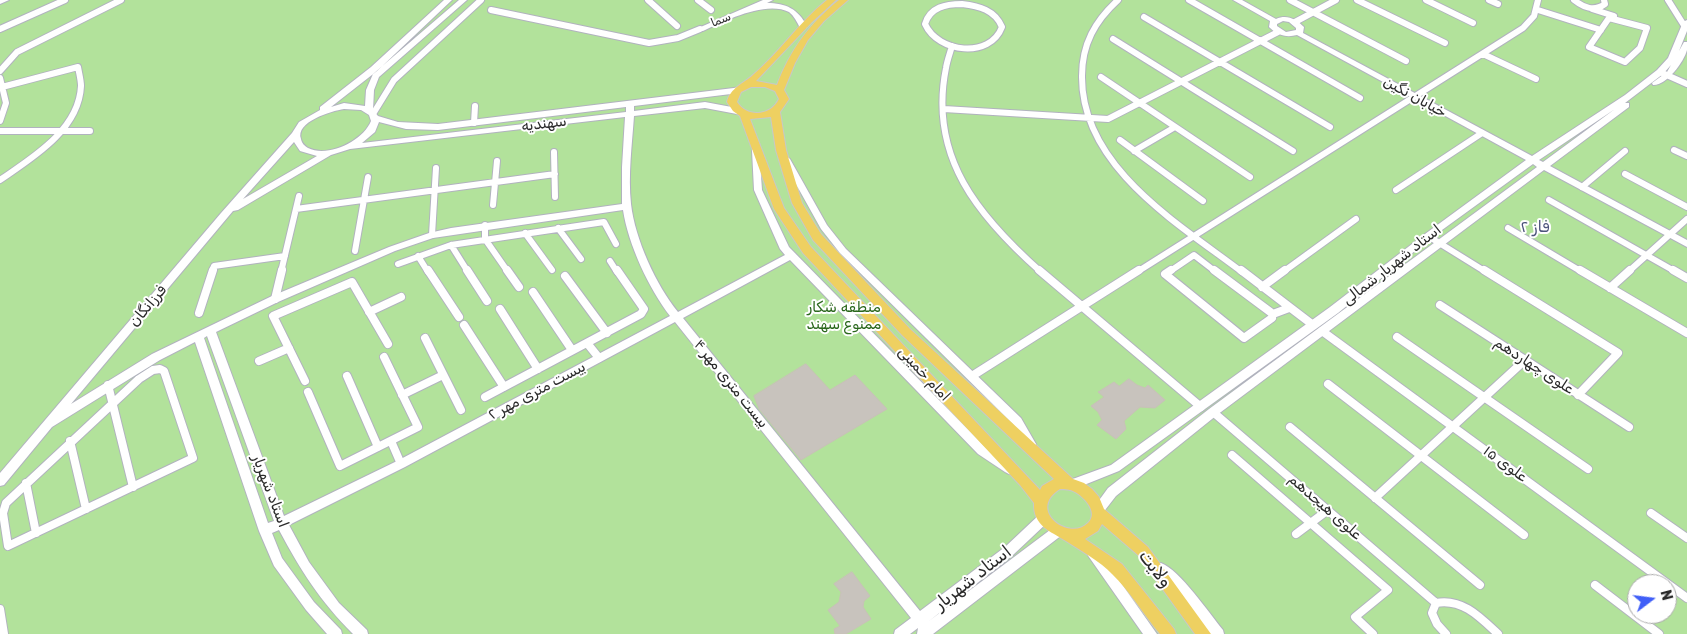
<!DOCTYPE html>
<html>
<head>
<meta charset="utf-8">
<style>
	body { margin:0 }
	#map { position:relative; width:1687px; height:634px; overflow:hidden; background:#ede6dd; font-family:Rubik,sans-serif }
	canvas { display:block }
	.north { position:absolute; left:1627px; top:574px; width:50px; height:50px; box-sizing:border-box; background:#fff; border:1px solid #aaa; border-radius:50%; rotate:75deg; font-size:14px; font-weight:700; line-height:20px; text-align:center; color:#2b2b2b }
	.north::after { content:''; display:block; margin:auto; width:18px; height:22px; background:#405ff7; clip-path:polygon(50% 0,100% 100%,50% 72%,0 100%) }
</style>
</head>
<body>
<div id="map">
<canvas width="1687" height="634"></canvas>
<div class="north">N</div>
</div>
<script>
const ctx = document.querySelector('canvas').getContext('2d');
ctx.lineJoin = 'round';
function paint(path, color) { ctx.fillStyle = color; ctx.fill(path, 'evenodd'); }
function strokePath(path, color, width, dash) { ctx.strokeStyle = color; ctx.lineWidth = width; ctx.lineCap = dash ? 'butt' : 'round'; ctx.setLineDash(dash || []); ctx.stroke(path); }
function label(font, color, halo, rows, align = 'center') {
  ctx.font = font + ' Rubik,Vazirmatn,sans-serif'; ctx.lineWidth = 4; ctx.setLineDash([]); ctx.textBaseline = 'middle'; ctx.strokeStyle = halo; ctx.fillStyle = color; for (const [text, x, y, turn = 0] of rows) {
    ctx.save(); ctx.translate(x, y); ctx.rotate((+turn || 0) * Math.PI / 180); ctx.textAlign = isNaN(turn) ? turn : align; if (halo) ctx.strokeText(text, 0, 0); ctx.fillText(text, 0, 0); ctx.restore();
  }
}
paint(new Path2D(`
	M0,0H1687V634H0ZM1637,584H1667V614H1637Z`), '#b2e29b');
const building = new Path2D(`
	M806,364L830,390L855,375L887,409L801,460L759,409L754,396Z
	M1129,379L1137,385L1145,388L1148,385L1165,400L1155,408L1140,407L1124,421L1126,429L1116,439L1097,425L1102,420L1098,412L1091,406L1104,397L1098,392L1114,382L1119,386Z
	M852,572L870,596L864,601L863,607L871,619L846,634H835L834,629L840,626L828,610L839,602L841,592L834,584Z`);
paint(building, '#c8c3bd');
strokePath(building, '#c8c2b7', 1);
const streetFar1 = new Path2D(`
	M648,0L677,26
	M698,0L711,10
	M1118,0C1095,21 1082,44 1082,76C1081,167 1179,224 1242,272
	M1189,0L1360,98
	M1290,0L1406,61
	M1357,0L1445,43
	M1426,0L1473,23
	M1489,0L1498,4
	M1574,0C1584,8 1594,12 1605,4L1604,0
	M1668,0L1685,27
	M962,4C979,6 995,10 1002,27C990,59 938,53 925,24C930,7 946,4 962,4Z
	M1592,9L1614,16
	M491,10L649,43L678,38L700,29
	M1538,10L1601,30
	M1144,17L1330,127
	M1609,18L1647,28L1640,48L1625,62L1589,47Z
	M1295,22L1336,0
	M0,29L65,0
	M1113,39L1293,151
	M952,46C950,53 947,61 946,68C928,157 979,217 1041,272
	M1483,54L1536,79
	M0,71L17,52L121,0
	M1660,72L1687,84
	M1101,77L1250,177
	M0,78L6,103L0,121
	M944,109L1108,119L1278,32
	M373,114L394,80L481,0
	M474,123L475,106
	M0,131H90
	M1120,140L1203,201
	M1674,150L1687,156
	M1134,151L1175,127
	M554,152L555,197
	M1625,174L1687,207
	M0,180C32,158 79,130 81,86C81,80 79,73 78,67L2,87
	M1582,187L1625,151
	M1396,190L1482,133
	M1549,200L1676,272
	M493,205L497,161
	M296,209L555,174
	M485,225V239L508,272
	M558,228L581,259
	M1508,228L1582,272
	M525,233L552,270
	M432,235L436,168
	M1428,236L1486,272
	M451,245L468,272
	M355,251L368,177
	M418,256L428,272
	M610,261L617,272
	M398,264L451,245L604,222L616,244
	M212,272L214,266L285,256
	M281,272L299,196
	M1137,272L1523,28L1534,16L1538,0
	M1169,272L1194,255L1216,272
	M1283,272L1356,219
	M1628,272L1687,219`);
const street = new Path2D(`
	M428,270L459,317
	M467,270L487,301
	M507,270L519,287
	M1039,270L1201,407
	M1171,270L1165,274L1244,338L1272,318
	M1214,270L1273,314L1289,308
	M1241,270L1313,325
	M1484,270L1618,353L1578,395
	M1580,270L1687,333
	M1673,270L1687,278
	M565,276L607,333
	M1262,287L1285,270
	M1610,288L1630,270
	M533,292L572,350
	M275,299L282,270
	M1440,305L1629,427
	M500,309L538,369
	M369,312L401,297
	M199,313L213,270
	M464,325L504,387
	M1322,331L1687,598
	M1397,337L1588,469
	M425,338L461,410
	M587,343L599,358
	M259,361L289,348
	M160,369L164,371L193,458L8,546L3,513L6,503L139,379L153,370Z
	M347,376L378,447
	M972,376L1139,270
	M305,381L273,316L352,282L388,344
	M1328,384L1524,535
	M108,385L133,487
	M308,392L340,466L418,427L384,357
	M402,395L443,375
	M485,397L641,314L644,309L617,270
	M1213,412L1436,603
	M1290,427L1480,585
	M70,441L86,509
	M391,441L401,464
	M1232,455L1388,590L1355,617L1373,634
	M26,483L36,533
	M1375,498L1525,360
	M1651,513L1687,538
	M1296,534L1328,510
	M1595,585L1659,634
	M0,609L4,634
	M1446,634L1437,624L1432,613L1436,603C1462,598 1480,617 1498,634`);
const secondary = new Path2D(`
	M0,0H9L0,4Z
	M444,0H452L377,71L331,107L344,103L365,106L366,90L373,74L459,0H467L379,77L374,90L373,110L378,116L398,122L438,124L742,87V91L731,94L634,106V111L705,102L737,108L741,111L737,114L705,108L634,116C632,145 628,175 631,204C635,239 656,285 678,312L785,255L780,249L754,190L752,150L756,147L759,148L762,190L789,247L986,448L1013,466L1015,469L1013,472L1009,474L1005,472L978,454L790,260L683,318L920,611L1005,547L1040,514L1044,513L1048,514L1050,518L1048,522L1013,555L929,621L1054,527L1058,526L1062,527L1064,531L1062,535L933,634H917L918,628L910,634H894L895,630L911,618L675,322L405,467L289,525L309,562L339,603L367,630L368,634H353C320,601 301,571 279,530L272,533L282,558L314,602L341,630L342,634H327L306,610L274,566L259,531L195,342L160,360L52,427L4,485L0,486V473L221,213L292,133L299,122L320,110V107L371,67ZM626,107V112L362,143L375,132L379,122L406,129L438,130ZM344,109L361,110L369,115L371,121C363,141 328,158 308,148C305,146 302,144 301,139C295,122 331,111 344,109ZM625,117L622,167V204L451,228L429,233L389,247L272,296L152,354L71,404L233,211L238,210L331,155L350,149ZM294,142L300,151L317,156L243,199ZM623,210C628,244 649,289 670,316L397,461L284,516L216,332L278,302L395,251L433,238ZM207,336L274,521L268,523L204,338Z
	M763,0H773L767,3C786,3 798,9 807,26L806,28H800C797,22 794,16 789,12C766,0 724,21 703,31H697L696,29Z
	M1233,0H1242L1276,19C1287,14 1296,19 1304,27L1303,33L1532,156L1625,95L1657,70L1668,58L1683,22L1687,20V31L1679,51L1684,42H1687C1687,45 1687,48 1687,50C1684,62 1666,86 1653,85L1652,83L1667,72L1671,65L1663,74L1625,103H1629V107L1550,166L1687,240V247L1544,170L1217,415L1116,496L1102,514L1098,515L1094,514L1092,510L1108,488L1209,409L1537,167L1533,164L1431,238L1338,313L1119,471L1074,489L1070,488L1068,484L1070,480L1111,465L1330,307L1425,234L1526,160L1297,35C1286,38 1277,35 1269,27L1270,21ZM1283,21L1289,22L1296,28V30L1286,32L1277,26V24ZM1615,109L1543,162L1539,160Z
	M786,156L790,159L827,225L846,249L1021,418L1036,444L1034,447L1030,449L1026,447L1013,424L840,253L821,229L782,159Z
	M1093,547L1097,549L1157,634H1143L1089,557L1087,553L1089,549Z
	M1161,563C1180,570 1209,613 1223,630L1224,634H1210L1174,589L1157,573L1155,569L1157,565Z`);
const primary = new Path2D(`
	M827,0H836L812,22L756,81L777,85C790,50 810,23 839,0H848L824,21L808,40L795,63L784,90L789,99L780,112L786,150L802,203L821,234L910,329L1073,479L1084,483L1092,489L1099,497L1104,509L1148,547L1211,634H1195L1138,555L1102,524L1098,531L1085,539L1122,564L1174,629L1176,634H1160C1144,615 1130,591 1112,574C1101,562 1080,550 1066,541C1050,531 1033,526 1034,503L1020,485L803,253L774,209L740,116L733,111L727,102C730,88 743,84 753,75C780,52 799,22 827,0ZM765,87L775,91L779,99C771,116 747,118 737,102L741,92L751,87ZM771,117L776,150L792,203L813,240L902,335L1054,479L1042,486L1040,490L811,247L784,208L750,119ZM1060,489C1065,489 1070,489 1075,492C1084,497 1099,512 1088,523C1069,542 1026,510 1060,489Z`);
strokePath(streetFar1, '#b1b3be', 8);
strokePath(street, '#b1b3be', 10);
strokePath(secondary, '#b1b3be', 2);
strokePath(primary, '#c8c8c8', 2);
strokePath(streetFar1, '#fff', 6);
strokePath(street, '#fff', 8);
paint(secondary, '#fff');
paint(primary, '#eed061');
label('12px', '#2b2b2b', '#fff', [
	["سما",721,20,-22]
]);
label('15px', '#2b2b2b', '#fff', [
	["خیابان نگین",1415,97,29],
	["سهندیه",544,124,-7],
	["استاد شهریار شمالی",1392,265,-38],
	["فرزانگان",148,306,-50],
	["علوی چهاردهم",1534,366,33],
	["امام خمینی",924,374,47],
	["بیست متری مهر ۴",731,384,51],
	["بیست متری مهر ۲",537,391,-28],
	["علوی ۱۵",1505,464,36],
	["استاد شهریار",270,491,69],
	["علوی هیجدهم",1325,507,41]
]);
label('15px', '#2a671c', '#fff', [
	["منطقه شکار",844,308],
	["ممنوع سهند",844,325]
]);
label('16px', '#4c537b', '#fff', [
	["فاز ۲",1535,227]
]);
label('18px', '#2b2b2b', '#fff', [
	["ولایت",1155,569,52],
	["استاد شهریار",973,578,-38]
]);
</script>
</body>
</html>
